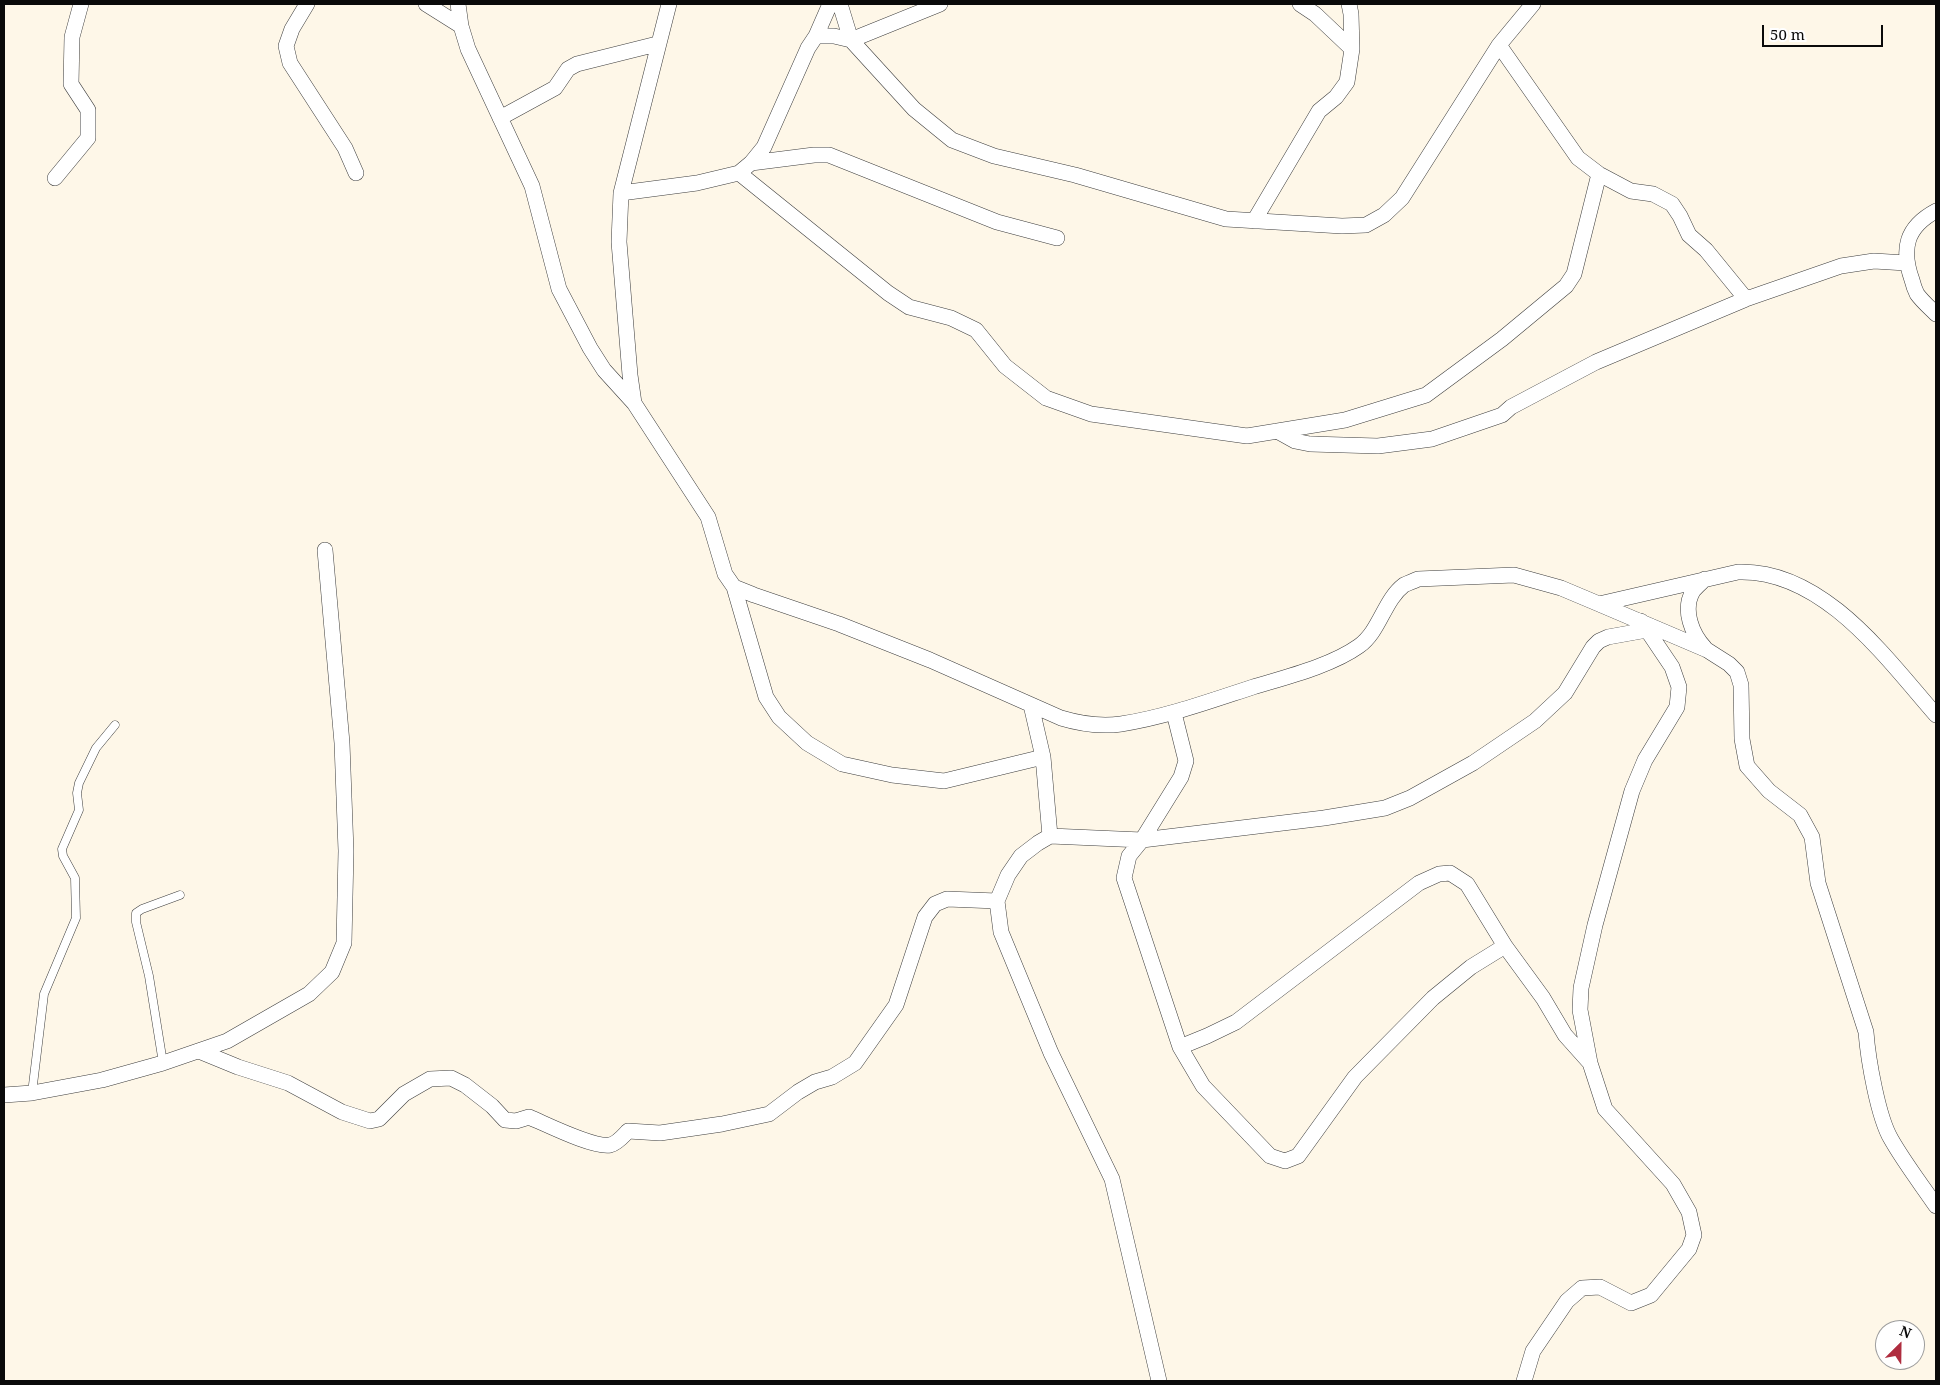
<!DOCTYPE html>
<html>
<head>
<meta charset="utf-8">
<style>
	body { margin:0 }
	#map { position:relative; width:1940px; height:1385px; overflow:hidden; background:#fef7e8; font-family:"Noto Serif",serif }
	canvas { display:block }
	.frame { position:absolute; inset:0; border:5px solid #0a0a0a; pointer-events:none }
	.north { position:absolute; left:1875px; top:1320px; width:50px; height:50px; box-sizing:border-box; background:#fff; border:1px solid #9d9d9d; border-radius:50%; rotate:23deg; font-size:14px; font-weight:700; line-height:20px; text-align:center; color:#0a0a0a }
	.north::after { content:''; display:block; margin:auto; width:18px; height:22px; background:#af2d3f; clip-path:polygon(50% 0,100% 100%,50% 72%,0 100%) }
	.scale { position:absolute; left:1762px; top:25px; width:121px; height:22px; box-sizing:border-box; border:2px solid #0a0a0a; border-top:0; padding-left:6px; font-size:15px; line-height:18px; white-space:nowrap; color:#0a0a0a; -webkit-text-stroke:4px #fff; paint-order:stroke }
</style>
</head>
<body>
<div id="map">
<canvas width="1940" height="1385"></canvas>
<div class="frame"></div>
<div class="north">N</div>
<div class="scale">50 m</div>
</div>
<script>
const ctx = document.querySelector('canvas').getContext('2d');
ctx.lineJoin = 'round';
function strokePath(path, color, width, dash) { ctx.strokeStyle = color; ctx.lineWidth = width; ctx.lineCap = dash ? 'butt' : 'round'; ctx.setLineDash(dash || []); ctx.stroke(path); }
const service = new Path2D(`
	M163,1063L149,976L136,922V913L142,909L180,895
	M32,1093L44,994L76,918L75,878L63,856L62,849L79,810L77,793L79,783L96,748L115,725`);
const minor = new Path2D(`
	M307,4L292,29L286,46L290,63L345,148L356,173
	M426,4L461,26
	M458,4L461,26L468,49L532,186L559,289L590,348L604,370L634,403
	M669,4L621,193L619,242L630,375L634,403L708,517L725,574L734,587L754,595L839,624L930,660L1061,718C1081,724 1100,727 1121,724C1166,717 1210,701 1253,687C1286,677 1331,666 1359,646C1380,631 1384,600 1404,585C1408,583 1414,581 1418,579L1514,575L1561,588L1599,604L1738,572C1823,569 1886,658 1936,715
	M840,4L851,40L940,4
	M1300,4L1315,14L1352,49
	M816,36L830,4
	M1499,45L1578,158L1599,174L1631,191L1653,194L1672,204L1680,216L1689,235L1706,250L1746,299
	M500,118L555,88L568,69L577,64L657,44
	M751,163L814,155H829L997,222L1057,238
	M739,173L888,293L909,307L951,318L976,330L1005,366L1046,398L1091,414L1247,436L1345,420L1426,395L1502,339L1566,286L1574,274L1599,174
	M55,178L88,138V110L71,84L72,37L81,4
	M621,193L697,183L739,173L751,163L764,147L808,48L816,36H834L851,40L914,109L952,140L994,156L1075,175L1226,219L1342,226L1366,225L1384,215L1402,198L1499,45L1533,4
	M1936,211C1906,227 1901,249 1912,280C1913,284 1915,290 1917,294C1922,301 1930,308 1936,314
	M1254,221L1319,111L1336,97L1347,82L1352,49L1351,14L1349,4
	M1277,431L1295,441L1310,444L1378,446L1432,439L1502,415L1511,407L1596,362L1746,299L1841,266L1874,261L1906,263
	M1705,579C1701,583 1696,587 1693,591C1682,610 1692,634 1705,648
	M734,587L766,697L779,717L807,743L842,764L892,775L944,781L1043,757
	M1599,604L1707,650L1729,664L1737,672L1741,685L1742,739L1747,766L1769,791L1800,815L1812,837L1818,883L1866,1032C1868,1059 1878,1117 1891,1139C1904,1162 1921,1184 1936,1206
	M1031,705L1043,757L1050,836
	M1174,713L1186,761L1181,777L1142,840L1129,856L1124,878L1180,1047L1203,1086L1270,1156L1285,1161L1298,1156L1355,1077L1433,998L1471,967L1505,946L1543,998L1565,1035L1590,1063
	M1180,1047L1207,1036L1236,1022L1419,883L1439,874L1450,873L1467,884L1505,946
	M199,1051L238,1067L288,1083L342,1112L370,1121L379,1119L404,1094L430,1079L451,1078L465,1085L492,1106L505,1120L516,1121L529,1117C546,1124 593,1148 610,1145C618,1143 623,1136 628,1131L660,1133L722,1124L769,1114L798,1092L815,1082L832,1077L855,1063L896,1005L925,917L935,904L947,899L997,901
	M4,1095L32,1093L102,1080L163,1063L227,1041L309,994L332,972L344,943L346,851L342,743L325,550
	M1159,1381L1112,1179L1051,1053L1001,932L997,901L1008,875L1021,856L1038,843L1050,836L1142,840L1324,818L1385,808L1410,798L1473,763L1535,721L1565,693L1593,647L1599,641L1608,637L1647,630
	M1524,1381L1533,1351L1567,1301L1582,1288L1600,1287L1631,1303L1651,1295L1689,1249L1694,1235L1689,1212L1673,1184L1605,1109L1590,1063L1580,1010L1581,988L1595,925L1632,791L1645,760L1677,707L1679,687L1672,667L1641,621`);
strokePath(service, '#3d3d3d', 9);
strokePath(minor, '#3d3d3d', 16);
strokePath(service, '#fff', 8);
strokePath(minor, '#fff', 15);
</script>
</body>
</html>
